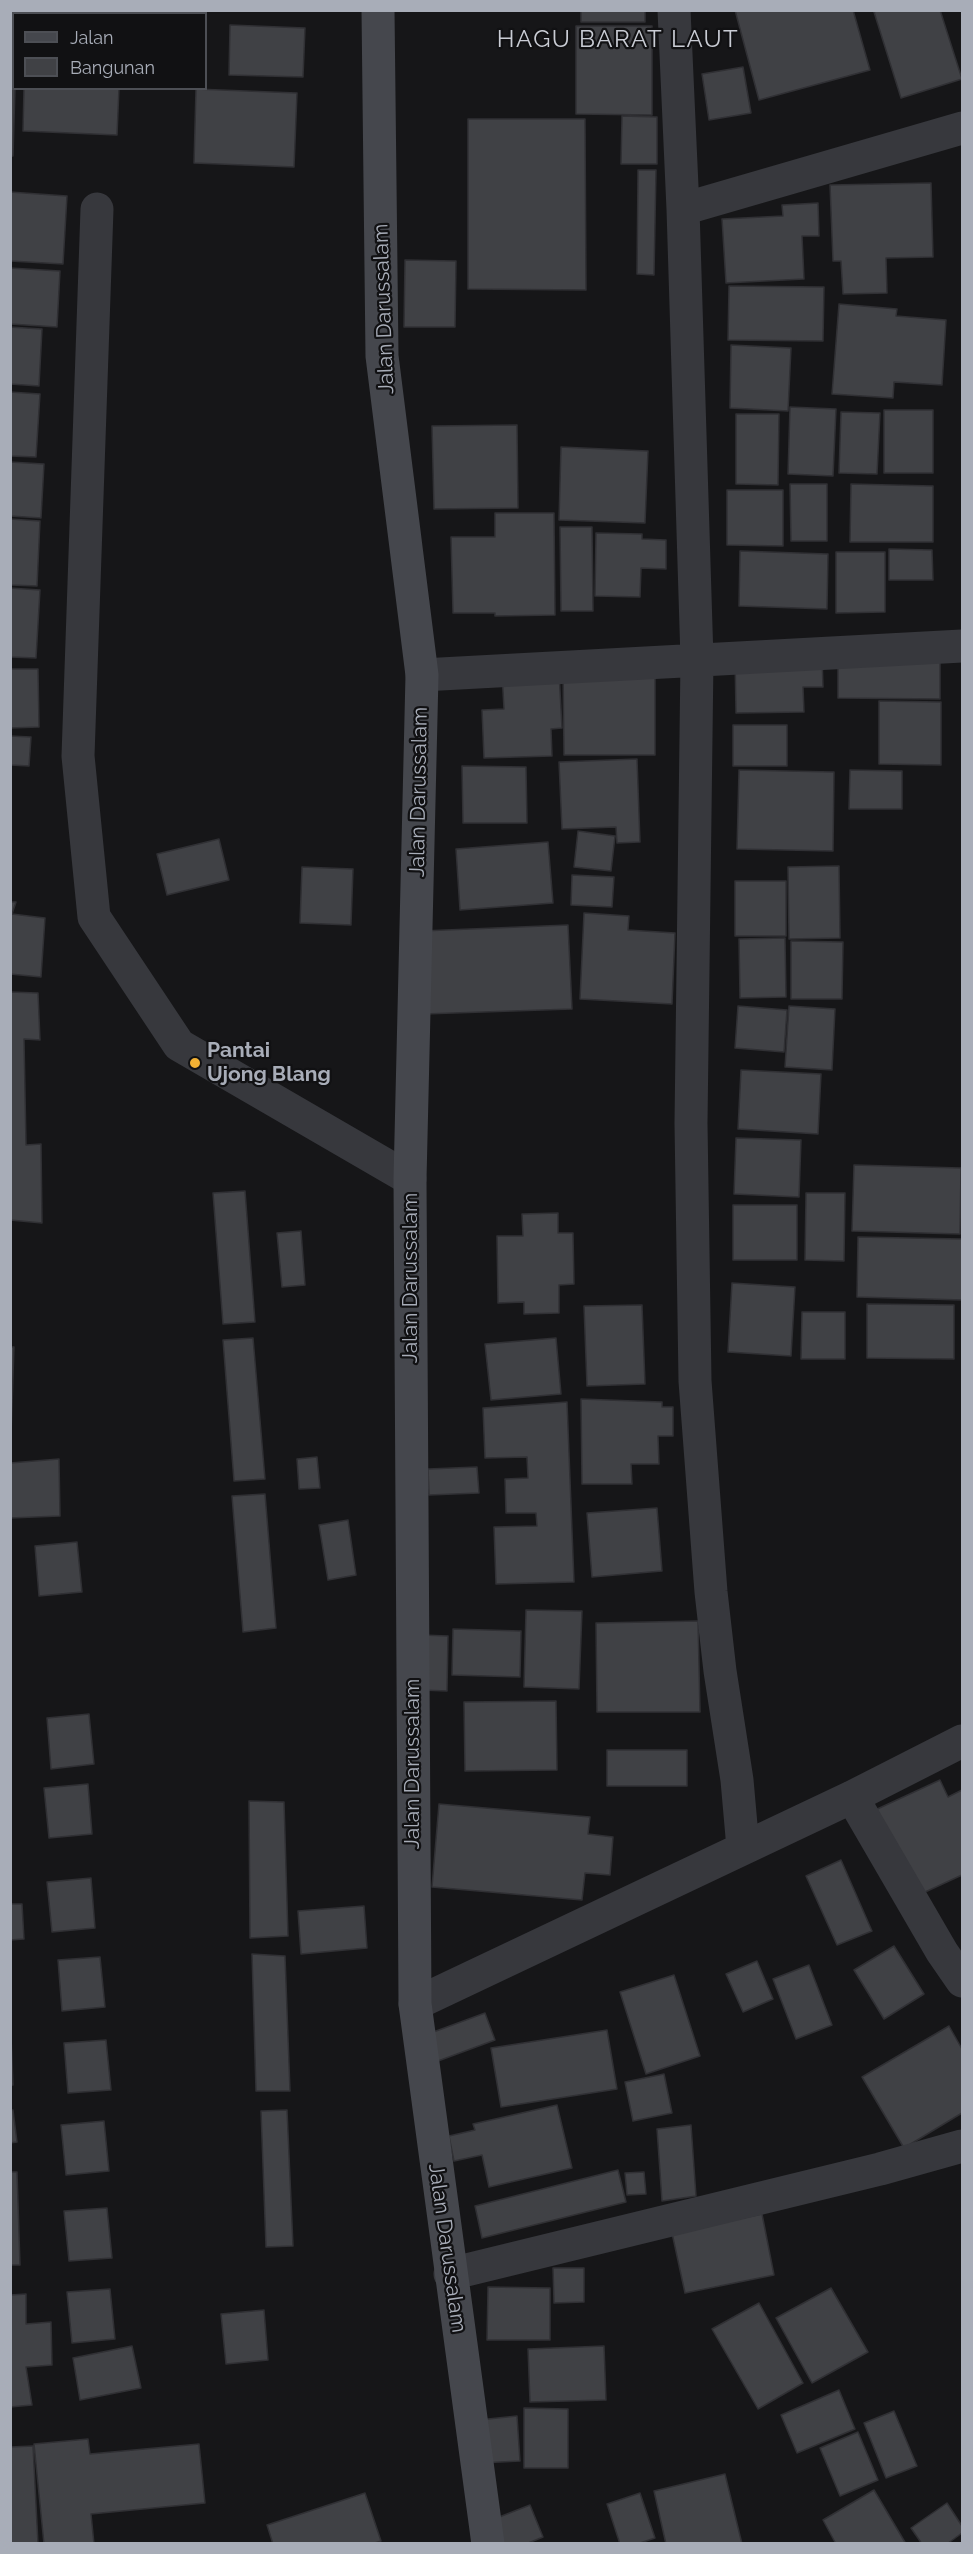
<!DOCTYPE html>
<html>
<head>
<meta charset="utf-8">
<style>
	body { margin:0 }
	#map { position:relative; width:973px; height:2554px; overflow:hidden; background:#161618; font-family:Raleway,sans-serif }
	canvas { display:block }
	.frame { position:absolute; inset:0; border:12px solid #a8adb8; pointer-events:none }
	.legend { position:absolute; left:12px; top:12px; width:195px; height:78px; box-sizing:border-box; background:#111113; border:2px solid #4d4f55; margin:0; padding:8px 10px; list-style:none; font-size:18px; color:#a8adb8 }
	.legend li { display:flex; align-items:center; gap:12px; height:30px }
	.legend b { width:30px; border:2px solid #4d4f55 }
</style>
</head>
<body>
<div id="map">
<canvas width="973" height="2554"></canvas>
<div class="frame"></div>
<ul class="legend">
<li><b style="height:8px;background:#45474d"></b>Jalan</li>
<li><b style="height:16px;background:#404145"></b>Bangunan</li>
</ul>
</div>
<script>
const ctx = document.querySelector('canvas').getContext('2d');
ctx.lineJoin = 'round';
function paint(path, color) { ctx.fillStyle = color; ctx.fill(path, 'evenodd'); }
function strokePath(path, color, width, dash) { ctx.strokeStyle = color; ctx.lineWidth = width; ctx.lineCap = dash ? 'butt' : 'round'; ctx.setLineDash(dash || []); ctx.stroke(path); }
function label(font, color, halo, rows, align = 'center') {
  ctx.font = font + ' Raleway,sans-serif'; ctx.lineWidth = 4.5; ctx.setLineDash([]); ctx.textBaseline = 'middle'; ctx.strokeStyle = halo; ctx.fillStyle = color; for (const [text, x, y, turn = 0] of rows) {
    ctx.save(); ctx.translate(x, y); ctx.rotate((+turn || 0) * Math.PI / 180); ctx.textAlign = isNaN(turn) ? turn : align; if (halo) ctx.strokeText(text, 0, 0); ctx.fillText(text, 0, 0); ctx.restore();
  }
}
const building = new Path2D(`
	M52,10H166V14H52Z
	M581,10H645V22H581Z
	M735,10H853L870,70L759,100Z
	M879,10H940L962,79L901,98L874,12Z
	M230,25L305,28L303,77L229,75Z
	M576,26H652V115L576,114Z
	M10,40H14L15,88L13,156H10Z
	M743,67L751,113L709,120L702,74Z
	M24,88H119L117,135L23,131Z
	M196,89L297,93L294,167L194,163Z
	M622,116L657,117V164H621Z
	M468,119H585L586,290L468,289Z
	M638,170H656L654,275L637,274Z
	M931,183L933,257L886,258L887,293L843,294L841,261H833L830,185Z
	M10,192L67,196L63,264L10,261Z
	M818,203L819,236H802L804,279L726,283L722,219L783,216L782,205Z
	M405,260L456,261L455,327H404Z
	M10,268L60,271L57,327L10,324Z
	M729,286L824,287L823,341L728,340Z
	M839,304L897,309L896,316L946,320L942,385L894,382L893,398L832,394Z
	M10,327L42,329L39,386L10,384Z
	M731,345L791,348L788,411L730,408Z
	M10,392L40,394L36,457L10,456Z
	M790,407L836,409L833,476L788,474Z
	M884,410H933V473H884Z
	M841,412L880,413L877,474L839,473Z
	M736,414H779L778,485L736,484Z
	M517,425L518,508L434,509L432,426Z
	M561,447L648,451L645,523L559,520Z
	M10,462L44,464L41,518L10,516Z
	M790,484H827V541H791Z
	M851,484L933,486V542H850Z
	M727,490H783V546L727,545Z
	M495,513H554L555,615L495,616V613H453L451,537H495Z
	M10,519L40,521L37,586L10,585Z
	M560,527H592L593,611H561Z
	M596,533L642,534V539L666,540V569L641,568L640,597L595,596Z
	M889,549L932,550L933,580H889Z
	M740,551L828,554L827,609L739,606Z
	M836,552H885V612L836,613Z
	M10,588L40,590L36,658L10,657Z
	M822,657L823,687H803L804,712L736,713L735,658Z
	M838,657L940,658V699L838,698Z
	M563,668H655V755H564Z
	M10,669H38L39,727L10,728Z
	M559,672L562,728L551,729L552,756L484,758L482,710L504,709L502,673Z
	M879,701L941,702V765L879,764Z
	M733,725H787V766H733Z
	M10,736L31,737L29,766L10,765Z
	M637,759L640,842L617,843L616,827L562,829L559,762Z
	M462,766L526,767L527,823H463Z
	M739,770L834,772L833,851L737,849Z
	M850,770L902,771V809H849Z
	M578,831L615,836L611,871L574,867Z
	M219,839L229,880L167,895L157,854Z
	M548,842L553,903L460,910L456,849Z
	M839,866L840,938L789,939L788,867Z
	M302,867L353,869L351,925L300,923Z
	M572,875L614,877L612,907L571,905Z
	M735,881H786V936H735Z
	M10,902H16L12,914L45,918L41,977L10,974Z
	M584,913L629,916L628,930L675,933L672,1004L580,999Z
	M568,925L572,1009L424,1014L421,931Z
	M785,938L786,997L740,998L739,939Z
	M791,941L843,942L842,999H791Z
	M10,992L38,993L40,1040L24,1039L26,1145L41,1144L42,1223L10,1220Z
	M738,1006L787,1010L784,1052L735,1048Z
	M789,1006L835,1009L832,1070L785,1067Z
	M741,1070L821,1074L818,1134L738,1129Z
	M736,1138L801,1140L799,1197L734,1194Z
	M854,1165L961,1168L960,1234L852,1231Z
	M245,1191L255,1322L223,1324L213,1193Z
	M806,1193H845L844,1261L805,1260Z
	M733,1205H797V1260H733Z
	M558,1213V1233H573L574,1284L559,1285V1313L524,1314V1302L498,1303L497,1236H523L522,1214Z
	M301,1231L305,1285L282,1287L277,1233Z
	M858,1237L962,1239V1300L857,1297Z
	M732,1283L795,1287L791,1356L728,1352Z
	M867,1304L954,1305V1359L867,1358Z
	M642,1305L645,1384L587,1386L584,1306Z
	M802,1312H845V1359H801Z
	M253,1338L265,1479L234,1481L223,1340Z
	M556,1338L561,1394L491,1400L485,1344Z
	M10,1347H14L11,1435H10Z
	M581,1399L662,1402V1407H673V1436H658L659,1464H631L632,1484H582Z
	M567,1402L574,1582L496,1584L494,1527L537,1526L536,1513H506L505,1479L528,1478L527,1457L485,1458L483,1408Z
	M317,1457L320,1488L299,1489L297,1459Z
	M59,1459L60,1516L10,1518V1463Z
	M477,1467L479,1493L429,1495L428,1469Z
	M265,1494L276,1628L243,1632L232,1496Z
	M657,1508L662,1571L592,1577L587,1513Z
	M348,1520L356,1575L328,1580L319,1525Z
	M77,1542L82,1592L39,1596L35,1546Z
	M526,1610L582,1611L579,1689L524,1687Z
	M698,1621L700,1712H597L596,1623Z
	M453,1629L521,1631L520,1677L452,1675Z
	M422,1635L448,1636L447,1691L421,1690Z
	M556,1701L557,1770L465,1771L464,1702Z
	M89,1714L94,1764L51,1769L47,1718Z
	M607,1750H687V1786H607Z
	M940,1780L948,1797L962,1790V1875L923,1893L873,1811Z
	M88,1784L92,1834L49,1838L44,1788Z
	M249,1801L284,1802L288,1936L250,1938Z
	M439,1804L590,1817L588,1834L613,1837L610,1875L585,1873L582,1900L432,1887Z
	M841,1860L872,1931L837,1945L806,1876Z
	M91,1878L95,1928L52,1932L47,1882Z
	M10,1904H22L24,1939L10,1940Z
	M364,1906L367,1948L301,1954L298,1911Z
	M894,1946L924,1994L884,2019L854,1970Z
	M252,1954L285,1956L290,2091H256Z
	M100,1957L105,2007L62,2011L58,1960Z
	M757,1961L773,1999L743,2012L726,1974Z
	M809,1965L832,2025L796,2039L773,1979Z
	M674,1975L700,2056L646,2074L620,1992Z
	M10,2012L13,2085H10Z
	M485,2013L495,2040L438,2061L428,2034Z
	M949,2026L962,2049V2113L904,2148L862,2077Z
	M607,2030L617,2089L501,2107L491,2048Z
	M106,2040L111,2090L68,2093L64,2043Z
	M664,2074L672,2113L633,2121L625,2082Z
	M557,2105L572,2168L489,2187L482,2155L454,2161L449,2136L475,2130L473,2124Z
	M10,2110H13L17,2142L10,2143Z
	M287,2110L293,2246L266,2247L261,2111Z
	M104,2121L109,2171L66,2175L61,2125Z
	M691,2125L696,2196L662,2201L657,2129Z
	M618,2170L626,2202L482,2238L475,2206Z
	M10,2172H17L20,2265H10Z
	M644,2172L646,2194L627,2195L625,2173Z
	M107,2208L112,2258L69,2261L64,2211Z
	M762,2214L774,2275L685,2293L672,2233Z
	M553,2268H584V2302L554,2303Z
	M488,2287L550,2288V2340H487Z
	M831,2288L868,2352L812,2383L776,2318Z
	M110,2289L115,2339L72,2343L67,2292Z
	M26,2294V2324L51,2322L52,2365L26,2367L32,2405L10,2407V2295Z
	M759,2303L803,2383L758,2409L712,2329Z
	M264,2310L268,2360L226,2364L221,2314Z
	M132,2346L141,2388L80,2400L73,2358Z
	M604,2346L606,2400L530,2402L528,2349Z
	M839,2390L855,2429L797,2453L781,2415Z
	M524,2408L568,2409V2468H524Z
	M894,2411L917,2466L886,2478L864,2423Z
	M517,2416L520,2461L481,2463L478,2420Z
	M858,2432L878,2480L840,2496L820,2448Z
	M88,2439L90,2454L199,2444L205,2503L91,2514L94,2544H44L34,2444Z
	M33,2446L38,2544H10V2447Z
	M725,2474L742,2544H666L654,2491Z
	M874,2490L906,2544H836L823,2520Z
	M365,2493L381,2541L372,2544H273L267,2525Z
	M640,2493L655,2538L637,2544H620L607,2504Z
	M947,2503L962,2526V2533L947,2544H922L911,2528Z
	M530,2505L543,2537L526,2544H499L489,2521Z`);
paint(building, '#404145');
strokePath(building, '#303034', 1.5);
strokePath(new Path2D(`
	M674,10L683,209L697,659L691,1123L695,1381L711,1592L720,1671L737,1780L743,1848
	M97,209L78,756L94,917L179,1045L410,1179
	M683,209L962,128
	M422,675L962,646
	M852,1797L942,1952L962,1981
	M415,2004L852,1797L962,1741
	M450,2274L880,2169L962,2146`), '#37383d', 33);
strokePath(new Path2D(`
	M378,10L382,356L422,675L410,1179L415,2004L488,2544`), '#45474d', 33);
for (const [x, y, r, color] of [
	[195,1063,6,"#f2b134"]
]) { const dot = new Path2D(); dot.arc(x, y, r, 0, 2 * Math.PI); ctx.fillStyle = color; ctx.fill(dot); strokePath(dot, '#111113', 2); }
label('21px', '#a8adb8', '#111113', [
	["Jalan Darussalam",384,309,-92],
	["Jalan Darussalam",419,792,-89],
	["Jalan Darussalam",411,1278,-90],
	["Jalan Darussalam",413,1764,-90],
	["Jalan Darussalam",447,2248,82]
]);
label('bold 21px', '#a8adb8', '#111113', [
	["Pantai",207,1051],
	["Ujong Blang",207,1075]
], 'left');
ctx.letterSpacing = '1.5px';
label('24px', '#c9ccd4', '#111113', [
	["HAGU BARAT LAUT",618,40]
]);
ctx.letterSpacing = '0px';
</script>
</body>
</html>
